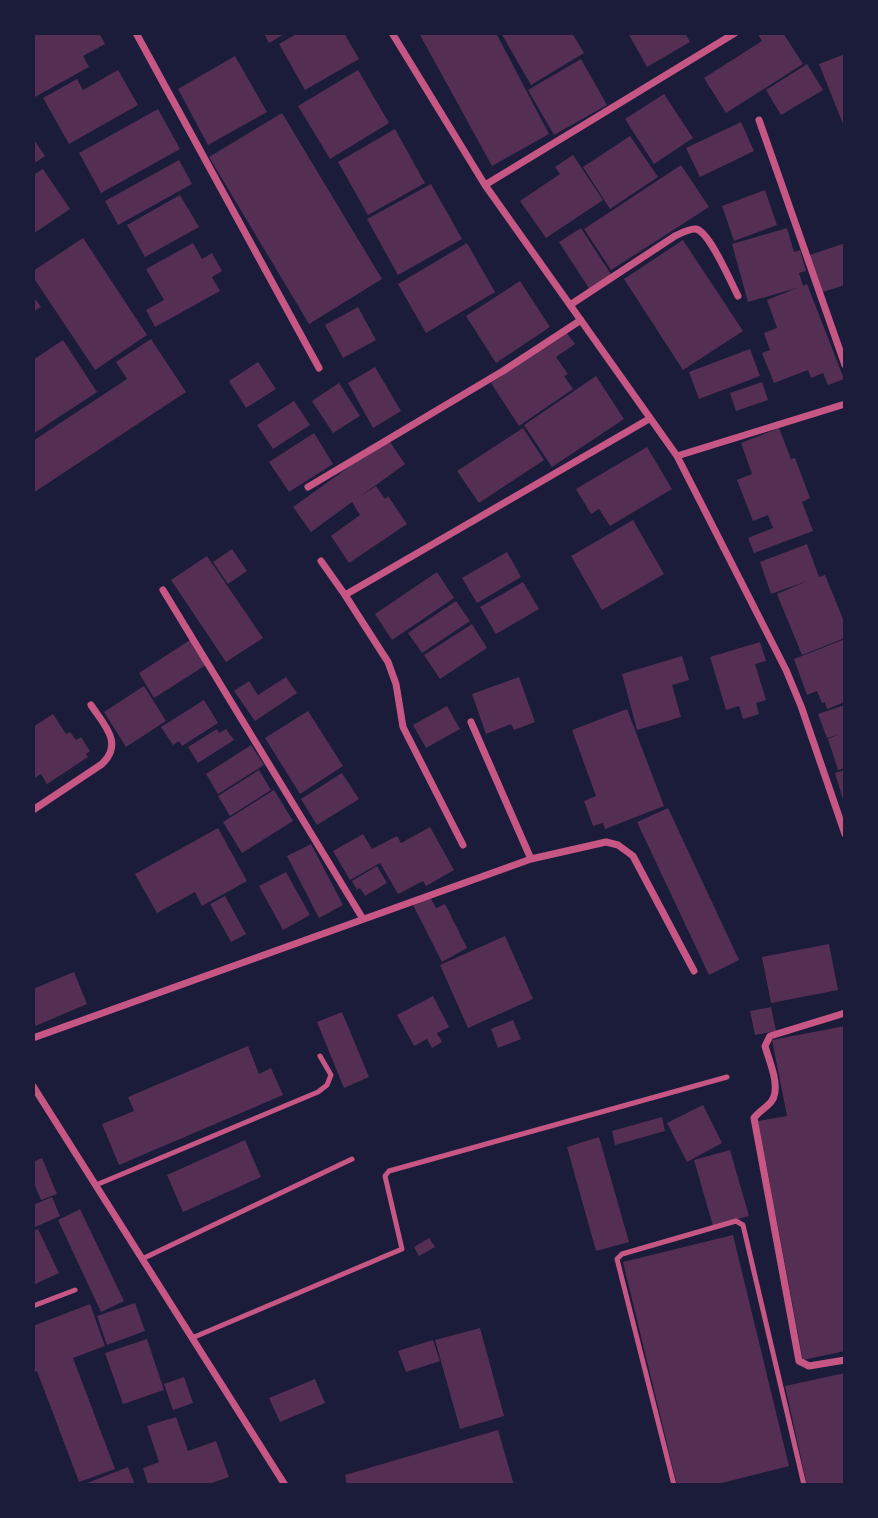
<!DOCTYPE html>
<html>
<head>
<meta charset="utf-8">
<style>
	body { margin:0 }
	#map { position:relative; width:878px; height:1518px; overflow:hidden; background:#1b1b3a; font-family:"PT Sans Narrow",sans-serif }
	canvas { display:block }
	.frame { position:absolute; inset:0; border:35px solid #1b1b3a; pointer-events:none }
</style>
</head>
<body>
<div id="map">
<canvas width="878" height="1518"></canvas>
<div class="frame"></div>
</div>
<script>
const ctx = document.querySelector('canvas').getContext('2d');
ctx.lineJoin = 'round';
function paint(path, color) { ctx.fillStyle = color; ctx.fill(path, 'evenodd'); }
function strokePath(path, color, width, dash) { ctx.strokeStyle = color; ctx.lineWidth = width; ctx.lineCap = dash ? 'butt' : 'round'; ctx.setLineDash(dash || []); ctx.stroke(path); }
paint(new Path2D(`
	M33,33H99L105,44L83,56L89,67L33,98Z
	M264,33H286L269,43Z
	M298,33H344L359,59L305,90L279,44Z
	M424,33H496L549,134L492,166L420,35Z
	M501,33H572L584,53L531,85Z
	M628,33H685L690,42L647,67Z
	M757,33H783L803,64L726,113L704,78L762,41Z
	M845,54V129L819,64Z
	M235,56L267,112L208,145L178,89Z
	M581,59L607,105L554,135L528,90Z
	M807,64L823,90L781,115L766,90Z
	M118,70L138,105L69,144L43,98L77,79L83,90Z
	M358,70L389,123L330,159L298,106Z
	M664,94L693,138L654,164L625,119Z
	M158,109L180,149L101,193L79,153Z
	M282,113L382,279L309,324L209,157Z
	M741,122L754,151L700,177L686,148Z
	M395,129L425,183L368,215L338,162Z
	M630,136L658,177L610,209L583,167Z
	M33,138L45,156L33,164Z
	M573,155L603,200L546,238L520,201L560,174L555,167Z
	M179,160L192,184L118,225L105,201Z
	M681,165L709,207L611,270L584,229Z
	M43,169L70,209L33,234V175Z
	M431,184L462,239L398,275L367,219Z
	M765,190L777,225L734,241L722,206Z
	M180,195L199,227L145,257L127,225Z
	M581,228L612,276L590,290L559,242Z
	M787,228L794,252L800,250L806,271L799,273L803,286L807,284L844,379L828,385L823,373L811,378L808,370L774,383L762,353L770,350L764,333L777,328L767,300L797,288L748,302L732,244Z
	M83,238L147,335L95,370L33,277V271Z
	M683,240L743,331L683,370L624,279Z
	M193,243L202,259L212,253L222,271L212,277L220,291L155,327L146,310L164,300L146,269Z
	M467,243L495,292L426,333L398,284Z
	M845,243V285L823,292L810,255Z
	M520,281L550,327L496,363L466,316Z
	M33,296L41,307L33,312Z
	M358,307L376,340L343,358L325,325Z
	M566,332L575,344L556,357L568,374L564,376L573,389L519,426L491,383Z
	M151,339L186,392L33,493V441L127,379L116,362Z
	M63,340L97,392L33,434V360Z
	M750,349L760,376L699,399L689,372Z
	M258,362L276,389L246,408L229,381Z
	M375,367L401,411L373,428L348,383Z
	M596,376L624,419L552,467L524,425Z
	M762,382L768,400L736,411L730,393Z
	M339,383L360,416L333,433L312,401Z
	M294,401L310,425L273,449L257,425Z
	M523,428L544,460L479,503L457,471Z
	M779,428L791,459L795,458L810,498L802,502L813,531L754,553L748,538L773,528L768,515L753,521L737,480L752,474L741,443Z
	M314,433L333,464L289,492L269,462Z
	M388,439L405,464L358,498L376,486L385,499L388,496L407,524L349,563L331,536L360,515L352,502L311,532L293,507Z
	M647,447L672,489L610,526L599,509L591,514L576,489Z
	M633,520L664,574L602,610L571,556Z
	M807,544L819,577L825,575L836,602L845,624V638L802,655L777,594L807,581L771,594L760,562Z
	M232,549L247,571L228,584L213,562Z
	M507,552L521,577L477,603L462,578Z
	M207,556L263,638L226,662L171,580Z
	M437,572L454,598L392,640L375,614Z
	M523,582L539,609L496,634L480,607Z
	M456,601L470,621L422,653L408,633Z
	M472,624L487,648L440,679L424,655Z
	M845,639V702L827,709L825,702L822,703L817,691L807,695L794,659Z
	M190,640L206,665L154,698L139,673Z
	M760,642L766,661L755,664L766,700L756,703L759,714L743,719L739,706L726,710L710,657Z
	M682,656L689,680L672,685L681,717L637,730L622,674Z
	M286,677L297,693L255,721L234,691L249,681L258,695Z
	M519,677L535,722L514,730L511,724L486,734L472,694Z
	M144,686L166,721L126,747L104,712Z
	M204,700L218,723L182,746L179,741L173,745L161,727Z
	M845,705V768L838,770L828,739L837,735L827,738L818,714Z
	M447,706L460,729L426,748L413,725Z
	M627,709L664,806L605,829L603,823L593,826L584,801L596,796L572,730Z
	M308,711L343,766L300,794L265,738Z
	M53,714L66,734L70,732L76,740L81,737L90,751L86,754L88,757L47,784L41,774L35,778L33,776V727Z
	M217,729L219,733L226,729L234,740L198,763L188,747Z
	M251,745L264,765L218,794L206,774Z
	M259,770L271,790L230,816L218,796Z
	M845,770V803H844L835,773Z
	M342,773L359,799L317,825L301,799Z
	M274,790L293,821L242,853L223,822Z
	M668,808L739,960L709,975L637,822Z
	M430,827L454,870L426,886L423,881L398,894L380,863L350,880L333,851L363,834L372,849L397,836L401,843Z
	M218,828L247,881L202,906L195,892L157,913L135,874Z
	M311,844L343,905L319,918L287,856Z
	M377,866L387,883L365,896L360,888L357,890L352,881Z
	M286,872L310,915L283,930L259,886Z
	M225,896L246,934L231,942L210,904Z
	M430,897L436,908L445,904L467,948L442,962L413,905Z
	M505,936L533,999L468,1028L440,965Z
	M829,944L838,990L771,1003L762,957Z
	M74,972L87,1004L33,1027V989Z
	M433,996L449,1027L437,1033L442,1042L432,1048L427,1039L414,1046L397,1015Z
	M771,1007L776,1031L755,1035L750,1011Z
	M342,1012L369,1077L344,1088L317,1022Z
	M513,1020L521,1039L498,1048L491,1029Z
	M845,1026V1351L803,1360L758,1121L787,1116L772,1040Z
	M248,1046L259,1074L271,1068L283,1095L119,1165L102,1124L134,1111L128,1097Z
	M703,1105L722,1143L687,1162L667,1123Z
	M662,1117L665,1131L615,1145L612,1131Z
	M599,1137L629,1242L596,1251L567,1147Z
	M245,1140L261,1177L183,1212L167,1175Z
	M730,1150L749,1216L713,1226L694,1160Z
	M42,1158L57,1194L41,1200L33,1181V1162Z
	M52,1197L60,1216L33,1228V1205Z
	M80,1209L124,1301L101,1312L58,1220Z
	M38,1229L59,1273L33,1285V1231Z
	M733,1235L789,1466L714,1485H677L623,1262Z
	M429,1238L435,1247L419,1256L414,1247Z
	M135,1303L145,1331L107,1345L97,1316Z
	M90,1304L105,1346L73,1358L115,1469L79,1482L37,1371L33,1373V1326Z
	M480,1328L504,1416L460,1429L435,1340Z
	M147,1339L164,1390L123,1404L105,1353Z
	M433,1340L440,1361L406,1372L398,1351Z
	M845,1373V1485H807L785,1386Z
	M184,1377L193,1403L173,1410L164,1384Z
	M315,1379L325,1403L280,1422L269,1398Z
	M176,1417L188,1451L216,1441L229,1477L206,1485H148L143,1468L159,1462L147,1426Z
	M498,1430L514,1485H347L345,1475Z
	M128,1467L135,1485H82Z`), '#542f53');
strokePath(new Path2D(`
	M96,1185L318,1092L327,1085L331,1075L320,1056
	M142,1259L352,1159
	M33,1306L75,1290
	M192,1338L402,1249L385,1176L389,1171L727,1077
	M674,1485L617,1259L622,1254L736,1221L743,1225L804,1485`), '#c65784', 5);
strokePath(new Path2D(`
	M136,33L319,368
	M392,33L485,185L677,456L786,670L801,706L845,834
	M759,120L845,365
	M485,185L735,33
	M570,305L675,236C681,233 690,228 696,229C710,232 731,283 738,296
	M677,456L845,404
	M308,487L503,371L581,320
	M321,561L345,595L649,419
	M163,590L363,919
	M345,595L388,662L396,684L403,727L463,845
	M471,722L531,859
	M33,810L102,764C124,743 104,725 91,705
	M845,1013L770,1036L765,1046C769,1061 782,1088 771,1102C766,1108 759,1111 754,1118L799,1361L809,1366L845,1360
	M33,1038L531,859L606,842L618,845L633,856L694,971
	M33,1086L285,1485`), '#c65784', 7);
</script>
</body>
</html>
